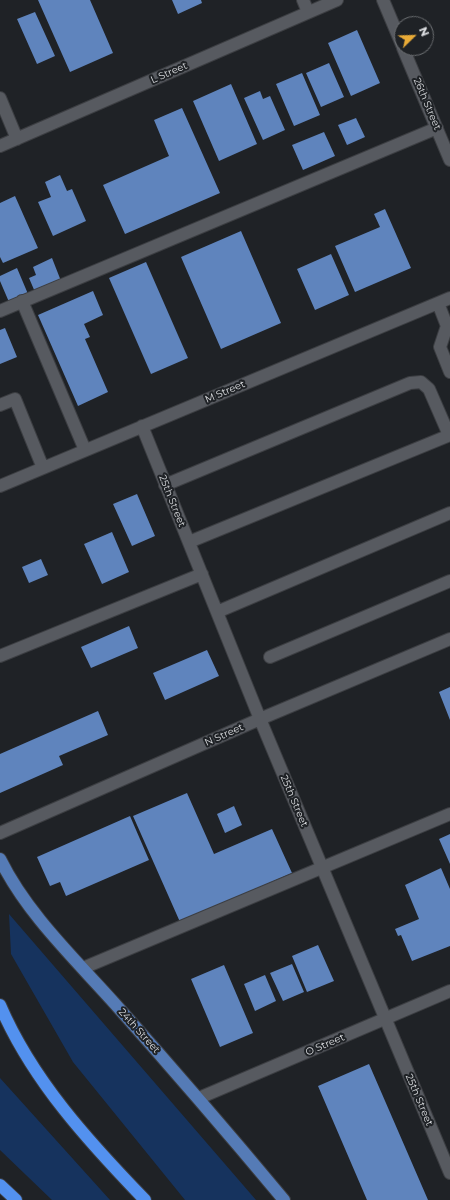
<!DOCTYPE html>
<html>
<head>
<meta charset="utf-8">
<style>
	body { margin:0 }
	#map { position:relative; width:450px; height:1200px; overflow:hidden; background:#1f2226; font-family:Montserrat,sans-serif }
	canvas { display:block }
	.north { position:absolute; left:394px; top:16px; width:40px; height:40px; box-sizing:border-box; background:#1f2226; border:1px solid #6b6e71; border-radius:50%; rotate:67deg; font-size:11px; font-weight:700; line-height:16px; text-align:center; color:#dddfe2 }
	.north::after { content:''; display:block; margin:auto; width:14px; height:18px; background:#e9ab37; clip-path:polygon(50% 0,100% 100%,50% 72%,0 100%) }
</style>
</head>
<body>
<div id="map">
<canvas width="450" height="1200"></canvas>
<div class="north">N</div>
</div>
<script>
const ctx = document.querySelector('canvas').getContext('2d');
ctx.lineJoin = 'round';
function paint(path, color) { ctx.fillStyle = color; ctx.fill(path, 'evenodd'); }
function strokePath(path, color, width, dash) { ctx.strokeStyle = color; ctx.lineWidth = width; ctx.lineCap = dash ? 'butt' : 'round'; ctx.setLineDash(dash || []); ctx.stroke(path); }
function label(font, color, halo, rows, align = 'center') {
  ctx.font = font + ' Montserrat,sans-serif'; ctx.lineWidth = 4; ctx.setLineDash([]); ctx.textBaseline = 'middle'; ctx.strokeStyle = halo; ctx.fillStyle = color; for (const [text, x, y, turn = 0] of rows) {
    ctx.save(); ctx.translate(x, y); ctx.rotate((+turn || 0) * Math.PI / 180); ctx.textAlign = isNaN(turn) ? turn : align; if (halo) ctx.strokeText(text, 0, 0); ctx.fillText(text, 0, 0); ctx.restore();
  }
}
paint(new Path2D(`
	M9,914L256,1200H185L73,1062L11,954Z
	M0,1078L110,1200H52L0,1150Z`), '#16335e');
paint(new Path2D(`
	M38,0H90L113,53L70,72Z
	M172,0H201L202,3L178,14Z
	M35,12L55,56L37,64L17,19Z
	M357,30L380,83L351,96L328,43Z
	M329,63L344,97L321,107L306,73Z
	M302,73L320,115L294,126L276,84Z
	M231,84L257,144L219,161L193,101Z
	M260,91L263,99L270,96L285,130L263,140L244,98Z
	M182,108L220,193L125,234L103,185L169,156L154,120Z
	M356,118L365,137L347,145L338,125Z
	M324,132L335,156L303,170L292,145Z
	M60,175L67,191L72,189L86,221L53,236L38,202L51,197L45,182Z
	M15,196L38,248L3,263L0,257V203Z
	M385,209L411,268L355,292L335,246L380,227L374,214Z
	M241,231L281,323L221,349L181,257Z
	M331,254L349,295L315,310L297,269Z
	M52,258L61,281L35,292L29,278L36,275L33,267Z
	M146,262L188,358L151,374L109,278Z
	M17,268L28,294L9,302L0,281V276Z
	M93,291L103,315L84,324L90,337L85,339L108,392L78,406L38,315Z
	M5,328L17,357L0,364V330Z
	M137,494L155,536L132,546L113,504Z
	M112,532L129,572L102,584L84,544Z
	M41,559L48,575L29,583L22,567Z
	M129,626L138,648L91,668L81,647Z
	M207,650L219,676L165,700L153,673Z
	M450,687V720L439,692Z
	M98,711L108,735L59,756L63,765L0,793V754Z
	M187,793L214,854L272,829L292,873L180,922L133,816Z
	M234,806L242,825L225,833L217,814Z
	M130,816L149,860L66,896L60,882L50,886L37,857Z
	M450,834V864L439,839Z
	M441,868L450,889V946L412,961L401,935L398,936L395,929L419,919L405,885Z
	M318,945L334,981L307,992L292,956Z
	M292,964L304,992L283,1001L270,973Z
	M224,965L253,1033L220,1047L191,979Z
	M265,975L276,1001L255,1011L244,984Z
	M369,1064L428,1200H367L318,1086Z`), '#5f84bd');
const minor = new Path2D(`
	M303,0L308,12
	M383,0L402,45
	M403,48L450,160
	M0,98L17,139
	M0,146L337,0
	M22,301L85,450
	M438,303L447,326L450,328
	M0,311L437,128
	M447,326L440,347L450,372
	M0,405L15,399L43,468
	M142,426L260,719L450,1173
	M165,485L410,383L421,382L429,389L449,435
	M0,486L450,298
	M189,542L450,435
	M217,612L450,513
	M0,656L202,574
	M270,657L450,581
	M0,833L260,719L450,639
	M83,968L450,814
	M199,1098L450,991`);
const major = new Path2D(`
	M0,859C27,914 75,959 116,1005C173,1069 229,1134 284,1200`);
const highway = new Path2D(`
	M0,1005C32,1080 89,1142 145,1200
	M0,1185L16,1200`);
strokePath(minor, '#3c3e42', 14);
strokePath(major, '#3c3e42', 14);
strokePath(highway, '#3c3e42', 14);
strokePath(minor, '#575a60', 12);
strokePath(major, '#557bb6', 12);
strokePath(highway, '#5391ef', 12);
label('10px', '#dddfe2', '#1f2226', [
	["L Street",169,73,-24],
	["26th Street",427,104,67],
	["M Street",225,392,-23],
	["25th Street",172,501,68],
	["N Street",224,735,-24],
	["25th Street",294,801,67],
	["24th Street",139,1031,48],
	["O Street",325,1045,-23],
	["25th Street",419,1100,67]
]);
</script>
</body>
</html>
